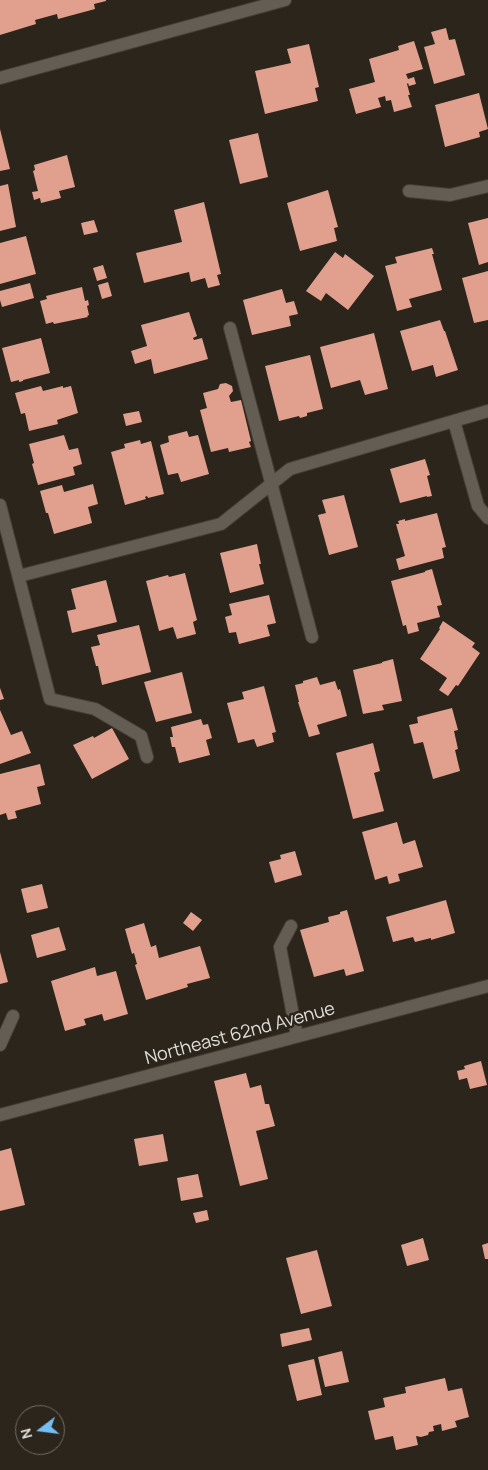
<!DOCTYPE html>
<html>
<head>
<meta charset="utf-8">
<style>
	body { margin:0 }
	#map { position:relative; width:488px; height:1470px; overflow:hidden; background:#2b251c; font-family:Manrope,sans-serif }
	canvas { display:block }
	.north { position:absolute; left:15px; top:1405px; width:50px; height:50px; box-sizing:border-box; background:#2b251c; border:1px solid #736e66; border-radius:50%; rotate:255deg; font-size:14px; font-weight:700; line-height:20px; text-align:center; color:#e0dcd6 }
	.north::after { content:''; display:block; margin:auto; width:18px; height:22px; background:#74c0f6; clip-path:polygon(50% 0,100% 100%,50% 72%,0 100%) }
</style>
</head>
<body>
<div id="map">
<canvas width="488" height="1470"></canvas>
<div class="north">N</div>
</div>
<script>
const ctx = document.querySelector('canvas').getContext('2d');
ctx.lineJoin = 'round';
function paint(path, color) { ctx.fillStyle = color; ctx.fill(path, 'evenodd'); }
function strokePath(path, color, width, dash) { ctx.strokeStyle = color; ctx.lineWidth = width; ctx.lineCap = dash ? 'butt' : 'round'; ctx.setLineDash(dash || []); ctx.stroke(path); }
function label(font, color, halo, rows, align = 'center') {
  ctx.font = font + ' Manrope,sans-serif'; ctx.lineWidth = 5; ctx.setLineDash([]); ctx.textBaseline = 'middle'; ctx.strokeStyle = halo; ctx.fillStyle = color; for (const [text, x, y, turn = 0] of rows) {
    ctx.save(); ctx.translate(x, y); ctx.rotate((+turn || 0) * Math.PI / 180); ctx.textAlign = isNaN(turn) ? turn : align; if (halo) ctx.strokeText(text, 0, 0); ctx.fillText(text, 0, 0); ctx.restore();
  }
}
paint(new Path2D(`
	M0,0H106V1L94,4L95,9L58,19L57,14L35,20L36,24L0,35Z
	M446,28L449,40L455,39L465,75L434,84L424,47L435,44L431,32Z
	M414,41L423,69L406,74L408,79L414,77L416,84L409,86L408,83L407,84L410,95H408L412,107L394,112L391,100L386,101L385,96L378,98L381,107L356,114L349,89L375,82L369,59L399,50L398,46Z
	M309,44L319,87L315,88L318,101L265,114L255,71L291,63L287,49Z
	M479,93L488,129L479,132L480,137L445,147L435,105Z
	M0,129L10,169L0,171Z
	M258,133L268,177L240,184L229,140Z
	M67,155L75,187L59,191L61,198L41,203L40,198L34,200L32,192L38,191L33,171L35,170L34,165Z
	M8,184L16,227L0,231V186Z
	M328,190L338,227L334,228L337,241L300,251L287,203Z
	M204,202L221,274L217,275L220,285L208,288L205,278L191,282L189,272L144,283L136,253L182,242L174,210Z
	M488,218V262L479,265L468,223Z
	M94,220L98,232L84,235L81,223Z
	M26,236L36,274L0,284V243Z
	M432,248L434,254H432L442,290L409,299L412,307L397,311L385,266L397,263L395,257Z
	M335,252L343,258L345,254L374,276L348,310L326,293L321,301L306,291Z
	M103,265L107,278L97,281L93,268Z
	M488,271V320L474,323L462,278Z
	M108,282L112,296L102,299L98,285Z
	M30,283L34,298L2,307L0,300V291Z
	M82,287L85,301L88,300L89,305L87,306L89,315L87,316L88,317L54,324L53,322L46,324L40,301L47,299L46,296Z
	M282,289L286,303L294,301L298,314L289,316L291,326L252,335L243,300Z
	M189,312L197,336L193,338L194,340L202,338L208,359L154,374L151,359L135,364L131,351L147,346L141,325Z
	M440,320L444,331H445L458,370L436,377L433,365L412,371L400,331Z
	M374,333L388,389L365,395L360,380L331,388L320,347Z
	M41,338L50,373L23,380V381L19,382V380L11,382L2,348Z
	M310,355L323,409L307,413V416L300,418L299,416L279,421L265,366Z
	M226,383L232,386L233,391L229,396L231,402L241,400L251,441L249,442L251,447L229,452L228,448L211,452L200,410L207,408L203,393L218,389L220,384Z
	M41,386L43,391L63,386V388L71,386L78,413L57,420L58,424L29,431L25,413L21,414L15,393Z
	M139,411L142,422L126,426L123,414Z
	M187,431L189,437L198,435L209,474L181,482L178,473L168,475L160,445L169,442L168,436Z
	M64,435L69,450L78,448L82,464L73,467L75,475L38,485L32,464L34,463L29,444Z
	M140,440L141,444L151,441L164,494L148,498L147,496L145,497L146,499L125,505L111,452L125,448L124,444Z
	M425,459L430,475L427,476L432,496L427,497V496L400,503L390,469Z
	M93,484L98,504L88,507L92,523L54,534L48,513H46L40,491L62,485L64,492Z
	M344,495L358,547L329,555L318,515L326,513L322,500Z
	M437,513L446,547L442,548L444,558L399,570L396,559L405,556L396,524H399L398,521L405,519V521Z
	M257,544L261,564H259L264,584L230,593L220,553Z
	M432,569L442,605L437,606L440,617L417,623L419,631L408,634L406,625L403,626L391,581L425,572V571Z
	M185,573L197,620L193,622L196,634L177,639L173,627L159,631L146,581L168,575L169,577Z
	M106,580L117,622L72,633L67,611L76,609L71,589Z
	M269,595L276,623L267,625L270,636L239,644L236,632L229,633L225,617L232,615L229,604Z
	M443,621L475,643L472,647L480,653L458,686L456,685L448,696L439,690L447,678L420,659L440,629L439,628Z
	M139,625L151,672L102,685L98,666H96L91,647L100,645L97,635Z
	M393,659L402,701L382,705L384,710L363,714L353,670L382,663V662Z
	M182,672L192,713L156,722L144,682Z
	M317,677L320,685L335,681L338,690L340,689L347,716L317,725L320,734L309,737L298,702H299L295,685L303,683V681Z
	M264,686L276,732L272,733L274,742L257,747L254,739L238,743L227,703L244,699L242,692Z
	M0,688L4,699L0,700Z
	M452,708L458,730L454,731L458,749L455,750L460,771L433,779L423,742L414,744L409,725L418,723L417,717Z
	M0,710L11,735L22,731L31,753L0,764Z
	M201,719L203,725L208,724L212,738L206,740L210,755L179,763L175,747H172L170,737H173L171,727Z
	M112,728L129,759L92,779L73,745L93,736L94,738Z
	M373,743L380,771L374,773L384,811L353,819L336,753Z
	M40,764L45,785L37,787L41,804L15,811L17,818L8,820L6,813L0,815V774Z
	M397,822L403,844L415,840L423,867L398,874L400,881L389,884L387,876L375,880L362,832Z
	M295,851L302,875L275,883L269,862L281,859L280,855Z
	M42,884L48,908L27,913L21,889Z
	M446,900L455,933L431,940V938L415,942L413,937L393,942L386,917Z
	M347,910L364,971L346,976L344,969L314,977L300,930L329,922L328,917L340,914V912Z
	M191,912L202,920L193,931L183,923Z
	M144,923L151,947L156,945L159,958L200,946L210,978L187,984L188,987L146,1000L135,965L137,964L134,953L132,954L125,929Z
	M59,927L66,950L37,958L31,935Z
	M0,952L8,982L0,984Z
	M95,967L97,976L116,971L128,1014L104,1021L102,1014L84,1019L86,1025L65,1031L51,981Z
	M481,1061L487,1085L470,1089L467,1078L459,1080L457,1071L465,1069L464,1066Z
	M246,1073L250,1088L261,1085L265,1104H269L275,1126L256,1131L268,1179L240,1186L214,1081Z
	M163,1134L168,1161L139,1166L134,1139Z
	M11,1148L25,1205L0,1211V1151Z
	M198,1174L203,1197L181,1201L177,1178Z
	M207,1210L209,1220L196,1223L193,1213Z
	M423,1238L429,1260L407,1266L401,1245Z
	M488,1243V1259H485L482,1245Z
	M317,1250L332,1306L301,1314L286,1258Z
	M309,1328L312,1340L282,1347L280,1334Z
	M342,1351L349,1382L325,1387L318,1357Z
	M314,1359L322,1395L297,1401L288,1365Z
	M445,1378L448,1391L462,1388L469,1417L455,1421L457,1427L442,1431L441,1424L433,1426L434,1431L429,1432L428,1435L421,1437L416,1436L418,1445L396,1450L393,1436L375,1440L368,1411L385,1407L383,1398L406,1393L405,1387Z`), '#e1a08e');
const minor = new Path2D(`
	M0,78L285,0
	M409,191L450,195L488,186
	M230,328L312,637
	M454,421L478,506L488,518
	M0,505L50,699L95,709L141,736L147,757
	M19,576L221,524L290,469L488,411
	M291,926L280,947L297,1036
	M0,1045L13,1016
	M0,1115L488,986`);
strokePath(minor, '#453f38', 14);
strokePath(minor, '#645d53', 12);
label('18px', '#e0dcd6', '#2b251c', [
	["Northeast 62nd Avenue",240,1034,-15]
]);
</script>
</body>
</html>
